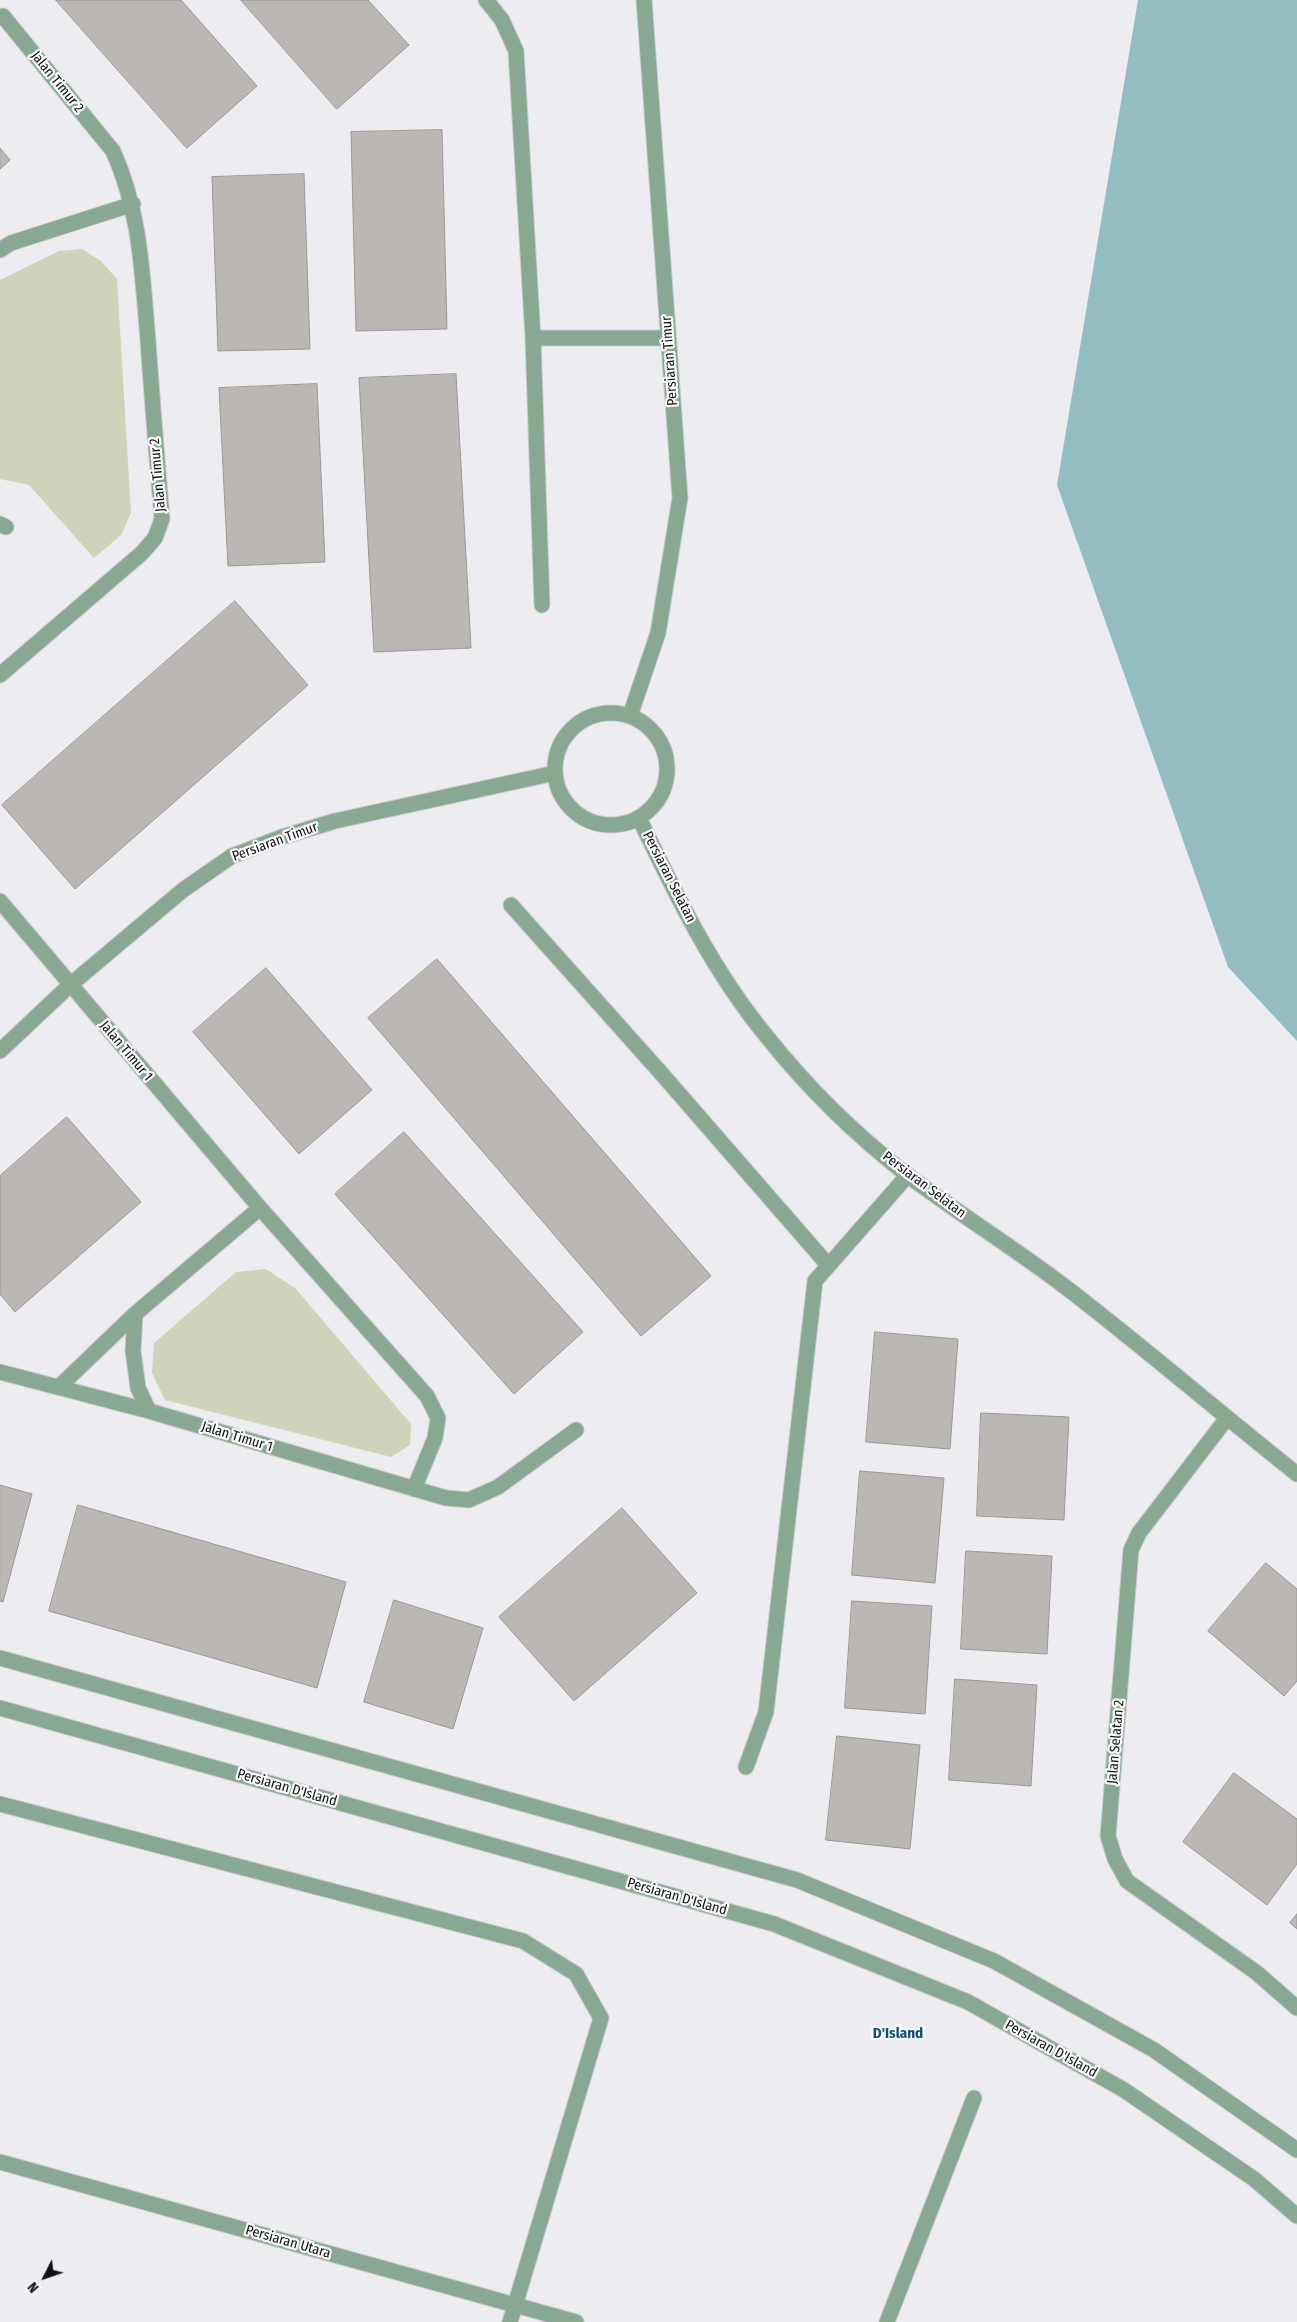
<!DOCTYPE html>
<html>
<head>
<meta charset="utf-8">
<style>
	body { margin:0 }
	#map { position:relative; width:1297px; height:2322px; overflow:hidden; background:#edecf0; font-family:"Fira Sans Condensed",sans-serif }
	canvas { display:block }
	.north { position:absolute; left:20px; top:2252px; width:50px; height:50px; -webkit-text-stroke:4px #fafafd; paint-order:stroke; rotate:229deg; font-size:14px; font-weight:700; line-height:20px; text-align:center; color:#101011 }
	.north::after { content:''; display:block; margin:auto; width:18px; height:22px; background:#101011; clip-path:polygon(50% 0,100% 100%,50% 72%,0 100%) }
</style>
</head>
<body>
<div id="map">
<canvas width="1297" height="2322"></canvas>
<div class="north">N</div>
</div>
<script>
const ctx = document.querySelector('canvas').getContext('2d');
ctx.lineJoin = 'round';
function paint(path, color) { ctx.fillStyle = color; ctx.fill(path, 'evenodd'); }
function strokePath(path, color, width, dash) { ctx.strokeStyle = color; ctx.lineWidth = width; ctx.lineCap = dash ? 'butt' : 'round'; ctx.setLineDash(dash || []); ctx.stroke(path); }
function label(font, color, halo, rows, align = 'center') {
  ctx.font = font + ' "Fira Sans Condensed",sans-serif'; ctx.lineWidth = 4.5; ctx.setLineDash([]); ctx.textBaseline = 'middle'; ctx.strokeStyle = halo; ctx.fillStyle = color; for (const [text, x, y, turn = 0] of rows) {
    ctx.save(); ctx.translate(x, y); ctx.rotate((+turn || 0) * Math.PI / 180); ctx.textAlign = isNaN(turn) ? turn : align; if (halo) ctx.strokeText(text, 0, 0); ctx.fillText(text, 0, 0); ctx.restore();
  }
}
paint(new Path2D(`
	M82,249L101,261L117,279L131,513L121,535L94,558L29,485L0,479V280L59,251Z
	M266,1269L296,1289L411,1424L410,1445L391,1457L165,1400L152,1373L154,1343L236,1272Z`), '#cfd3ba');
paint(new Path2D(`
	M1138,0H1297V1041L1228,967L1057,485Z`), '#93bdc3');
const building = new Path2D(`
	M56,0H181L257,86L187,148Z
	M241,0H368L409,45L337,109Z
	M442,130L447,329L356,331L351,132Z
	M0,148L10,160L0,169Z
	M304,174L310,349L218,351L212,177Z
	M456,374L471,648L374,652L359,378Z
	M317,384L325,562L228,566L219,388Z
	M235,601L308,685L75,889L2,805Z
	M437,959L711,1276L641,1336L368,1018Z
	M266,968L372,1090L299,1154L193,1032Z
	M67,1117L141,1202L15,1312L0,1294V1176Z
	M404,1132L583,1332L514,1394L335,1194Z
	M875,1332L958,1339L950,1449L866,1442Z
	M981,1413L1069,1417L1064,1520L977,1516Z
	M860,1471L944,1478L935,1583L852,1575Z
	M0,1485L32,1494L3,1602L0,1601Z
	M78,1505L346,1582L317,1688L49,1611Z
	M622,1508L697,1593L574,1701L499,1617Z
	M966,1551L1052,1556L1047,1654L961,1649Z
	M1266,1563L1297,1589V1681L1284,1696L1208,1631Z
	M394,1600L483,1628L453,1729L364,1702Z
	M852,1601L932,1606L925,1714L845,1708Z
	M955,1679L1037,1685L1031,1786L949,1780Z
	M837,1736L920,1745L910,1849L826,1840Z
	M1234,1773L1297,1819V1864L1267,1905L1183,1842Z
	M1297,1914V1929L1290,1923Z`);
paint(building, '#bbb7b5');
strokePath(building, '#9b9795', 1);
const minor = new Path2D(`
	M486,0L502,20L516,51L533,338L542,605
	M0,250L11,243L133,204
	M533,338H668
	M0,524L6,527
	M0,675L142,553L155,538L162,519C157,459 152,400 148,340C142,274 141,213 113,151L3,16
	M555 769a56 56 0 1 1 112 0a56 56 0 1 1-112 0Z
	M630,716L658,633L680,498L644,0
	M639,818C676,895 713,972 768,1038C808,1088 856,1135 906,1174C959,1214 1016,1249 1068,1289C1146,1349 1220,1413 1297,1474
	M0,901L260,1208L427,1396L438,1418L435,1438L414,1489
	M511,905L661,1073L828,1265
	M0,1051L70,985L183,890L232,856L282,837L335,821L555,773
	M135,1314L133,1351L138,1388L149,1411
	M0,1372L149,1411L446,1498L469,1500L498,1487L576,1430
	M60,1386L135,1314L260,1208
	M1227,1418L1139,1533L1131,1550L1108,1836L1115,1859L1127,1881L1257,1973L1297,2008
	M746,1767L766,1712L815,1281L908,1175
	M0,1804L523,1941L576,1974L601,2018L510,2322
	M0,2162L576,2322
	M887,2322L974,2098`);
const tertiary = new Path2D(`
	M0,1658L797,1880L994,1961L1154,2050L1297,2150
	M0,1708L774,1924L968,2002L1124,2090L1254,2179L1297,2216`);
strokePath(minor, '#cac9cc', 17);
strokePath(tertiary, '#cac9cc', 17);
strokePath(minor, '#88a892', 15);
strokePath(tertiary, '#88a892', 15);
label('14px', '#101011', '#fafafd', [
	["Jalan Timur 2",57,82,51],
	["Persiaran Timur",670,361,-94],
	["Jalan Timur 2",158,475,-95],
	["Persiaran Timur",275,842,-20],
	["Persiaran Selatan",669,877,63],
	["Jalan Timur 1",126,1051,50],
	["Persiaran Selatan",924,1185,37],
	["Jalan Timur 1",237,1437,17],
	["Jalan Selatan 2",1116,1742,-85],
	["Persiaran D'Island",287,1788,16],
	["Persiaran D'Island",677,1897,16],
	["Persiaran D'Island",1051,2049,29],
	["Persiaran Utara",288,2242,16]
]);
label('bold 15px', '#115170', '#fafafd', [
	["D'Island",898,2034]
]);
</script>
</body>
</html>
